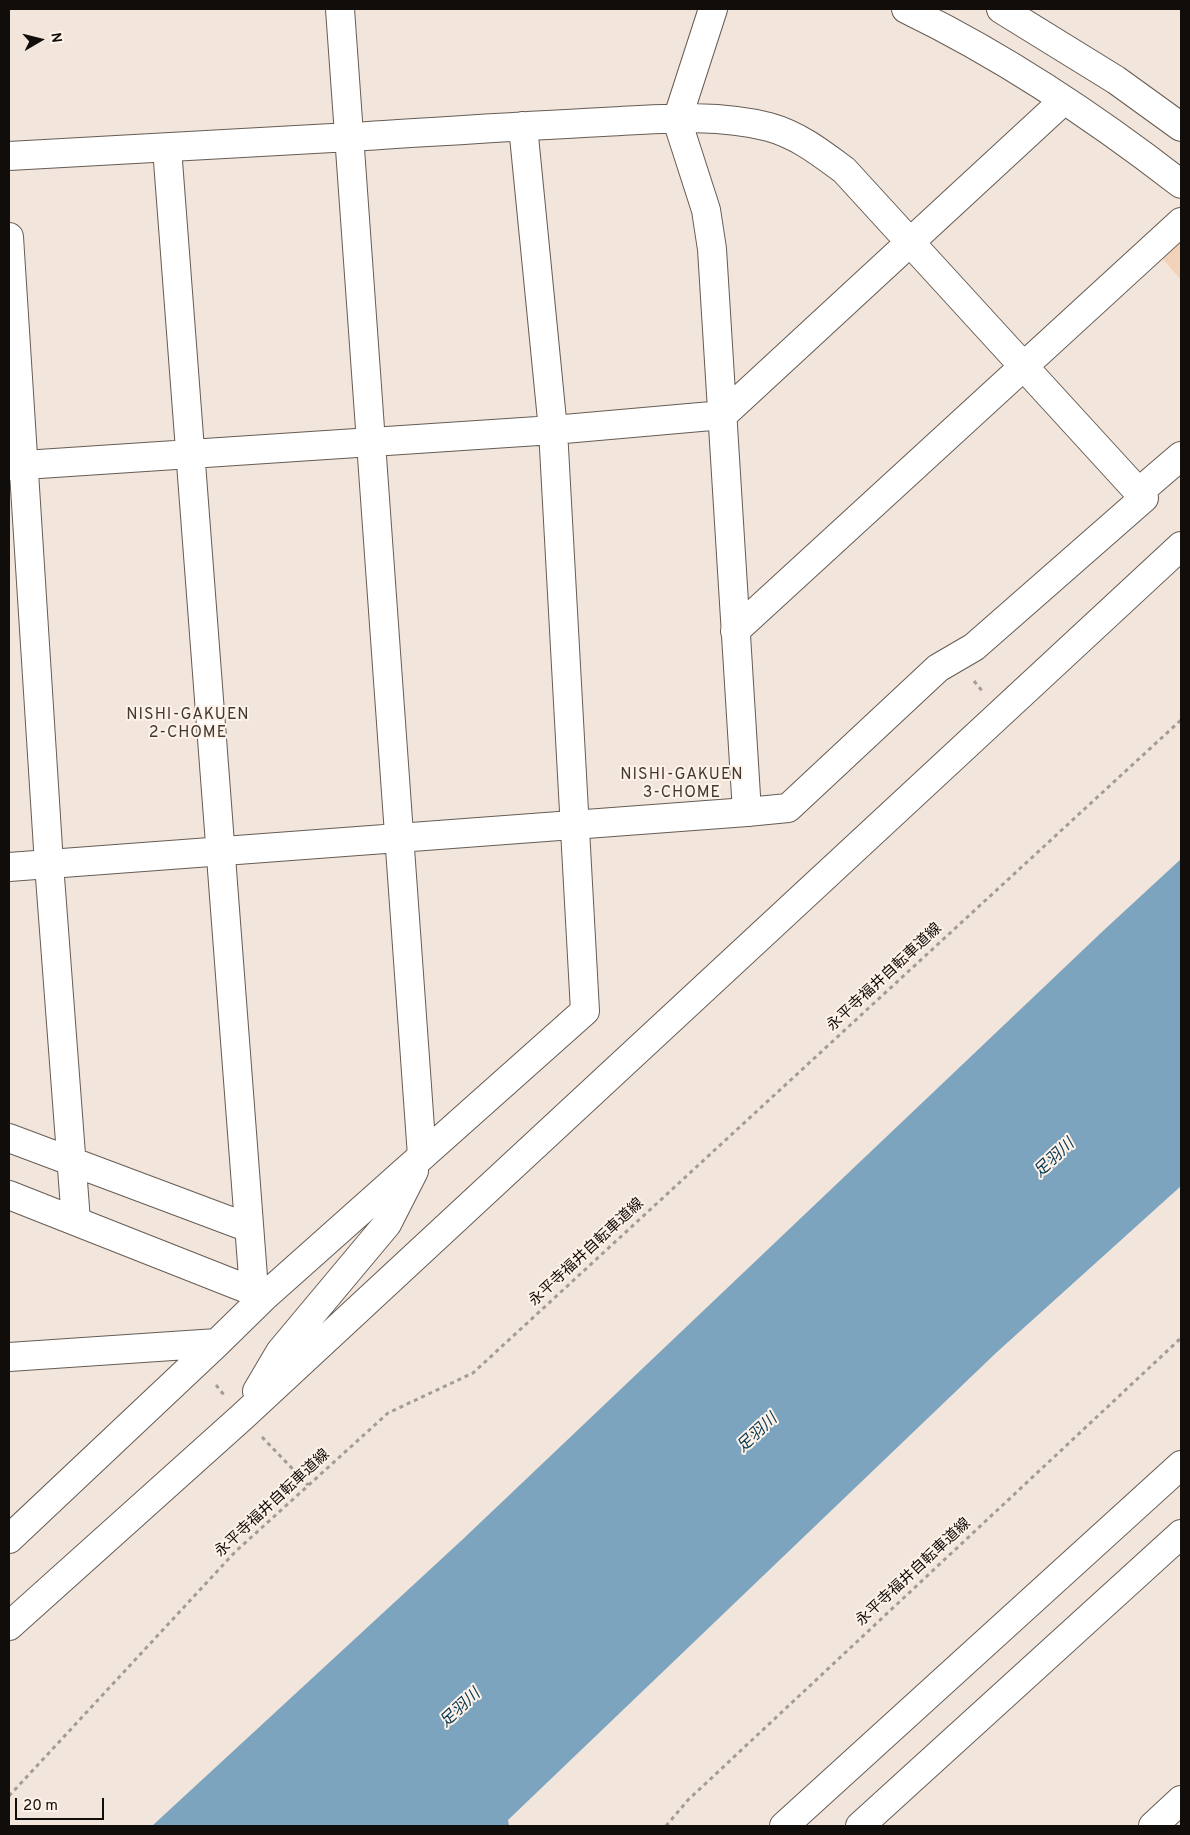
<!DOCTYPE html>
<html>
<head>
<meta charset="utf-8">
<style>
	body { margin:0 }
	#map { position:relative; width:1190px; height:1835px; overflow:hidden; background:#f1e5dc; font-family:Overpass,sans-serif }
	canvas { display:block }
	.frame { position:absolute; inset:0; border:10px solid #110d0a; pointer-events:none }
	.north { position:absolute; left:15px; top:15px; width:50px; height:50px; -webkit-text-stroke:4px #fff2e9; paint-order:stroke; rotate:82deg; font-size:14px; font-weight:700; line-height:20px; text-align:center; color:#110d0a }
	.north::after { content:''; display:block; margin:auto; width:18px; height:22px; background:#110d0a; clip-path:polygon(50% 0,100% 100%,50% 72%,0 100%) }
	.scale { position:absolute; left:15px; top:1798px; width:89px; height:22px; box-sizing:border-box; border:2px solid #110d0a; border-top:0; padding-left:6px; font-size:15px; line-height:18px; white-space:nowrap; color:#110d0a; -webkit-text-stroke:4px #fff2e9; paint-order:stroke }
</style>
</head>
<body>
<div id="map">
<canvas width="1190" height="1835"></canvas>
<div class="frame"></div>
<div class="north">N</div>
<div class="scale">20 m</div>
</div>
<script>
const ctx = document.querySelector('canvas').getContext('2d');
ctx.lineJoin = 'round';
function paint(path, color) { ctx.fillStyle = color; ctx.fill(path, 'evenodd'); }
function strokePath(path, color, width, dash) { ctx.strokeStyle = color; ctx.lineWidth = width; ctx.lineCap = dash ? 'butt' : 'round'; ctx.setLineDash(dash || []); ctx.stroke(path); }
function label(font, color, halo, rows, align = 'center') {
  ctx.font = font + ' Overpass,"Noto Sans JP",sans-serif'; ctx.lineWidth = 4; ctx.setLineDash([]); ctx.textBaseline = 'middle'; ctx.strokeStyle = halo; ctx.fillStyle = color; for (const [text, x, y, turn = 0] of rows) {
    ctx.save(); ctx.translate(x, y); ctx.rotate((+turn || 0) * Math.PI / 180); ctx.textAlign = isNaN(turn) ? turn : align; if (halo) ctx.strokeText(text, 0, 0); ctx.fillText(text, 0, 0); ctx.restore();
  }
}
paint(new Path2D(`
	M1181,239V280L1161,257Z`), '#f2d2b8');
paint(new Path2D(`
	M1181,859V1186L997,1352L508,1820L509,1826H152L462,1540L1104,930Z`), '#7da4be');
const minor = new Path2D(`
	M906,9C1003,56 1096,118 1181,184
	M350,137C434,132 519,126 603,122C658,119 716,113 769,127C798,135 821,153 844,170L1144,498L974,647L938,668L788,808L747,812L712,249L706,210L677,120L713,9
	M167,148L254,1290
	M9,237L49,864L76,1221
	M9,466L553,430L723,415L1063,101
	M1139,492L1181,456
	M735,631L1181,222
	M9,1138L249,1228
	M9,1195L265,1296
	M9,1357L217,1343L265,1296L585,1011L553,430L523,126
	M257,1391L280,1352L387,1224L414,1171
	M9,1539L217,1343
	M9,1626L242,1417L1181,546
	M784,1826L1181,1465
	M860,1826L1181,1534
	M1153,1826L1181,1800`);
const tertiary = new Path2D(`
	M340,9L422,1156
	M1001,9L1116,80L1181,127
	M9,156L350,137
	M9,867L747,812`);
strokePath(minor, '#665c54', 30);
strokePath(tertiary, '#665c54', 30);
strokePath(new Path2D(`
	M974,681L983,692
	M216,1385L224,1395
	M262,1437L308,1485
	M9,1796L235,1552L388,1413L473,1373L1181,720
	M666,1826L688,1800L1181,1338`), '#a49b94', 3, [4, 4]);
strokePath(minor, '#fff', 28);
strokePath(tertiary, '#fff', 28);
label('15px', '#110d0a', '#fff2e9', [
	["永平寺福井自転車道線",885,978,-43],
	["永平寺福井自転車道線",587,1253,-43],
	["永平寺福井自転車道線",273,1504,-43],
	["永平寺福井自転車道線",914,1573,-43]
]);
ctx.letterSpacing = '1px';
label('16px', '#413830', '#fff2e9', [
	["NISHI-GAKUEN",188,716],
	["2-CHOME",188,734],
	["NISHI-GAKUEN",682,776],
	["3-CHOME",682,794]
]);
ctx.letterSpacing = '0px';
label('italic 16px', '#003651', '#fff2e9', [
	["足羽川",1055,1159,-43],
	["足羽川",758,1434,-43],
	["足羽川",461,1709,-43]
]);
</script>
</body>
</html>
